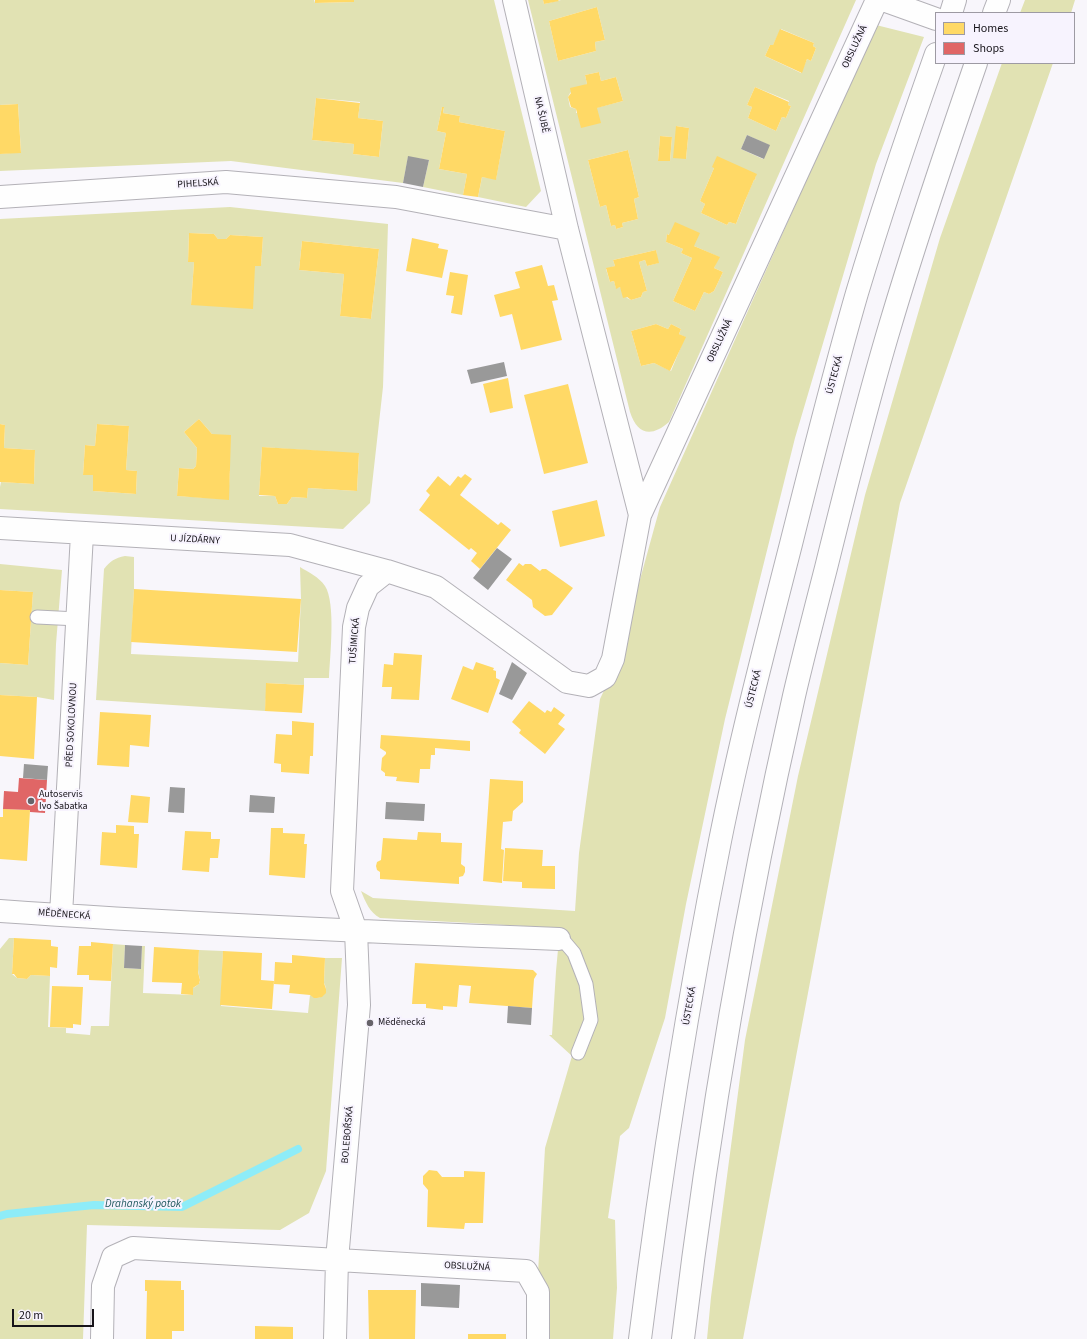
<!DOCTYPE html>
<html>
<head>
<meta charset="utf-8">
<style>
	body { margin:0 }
	#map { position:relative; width:1087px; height:1339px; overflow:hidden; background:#f8f6fb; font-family:"Source Sans 3",sans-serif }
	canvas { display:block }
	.legend { position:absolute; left:935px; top:12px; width:140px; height:52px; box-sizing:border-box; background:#f7f3fe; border:1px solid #9d9aa3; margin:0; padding:5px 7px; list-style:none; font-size:12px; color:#17141a }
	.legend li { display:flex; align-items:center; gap:8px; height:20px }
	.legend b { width:20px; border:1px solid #9d9aa3 }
	.scale { position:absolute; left:12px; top:1309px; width:82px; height:18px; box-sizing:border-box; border:2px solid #17141a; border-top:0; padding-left:5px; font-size:12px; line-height:14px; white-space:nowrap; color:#17141a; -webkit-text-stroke:3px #f7f3fe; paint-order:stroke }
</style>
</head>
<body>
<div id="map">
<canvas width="1087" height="1339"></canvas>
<ul class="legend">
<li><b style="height:11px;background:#ffd966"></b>Homes</li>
<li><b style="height:11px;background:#e06666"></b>Shops</li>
</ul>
<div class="scale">20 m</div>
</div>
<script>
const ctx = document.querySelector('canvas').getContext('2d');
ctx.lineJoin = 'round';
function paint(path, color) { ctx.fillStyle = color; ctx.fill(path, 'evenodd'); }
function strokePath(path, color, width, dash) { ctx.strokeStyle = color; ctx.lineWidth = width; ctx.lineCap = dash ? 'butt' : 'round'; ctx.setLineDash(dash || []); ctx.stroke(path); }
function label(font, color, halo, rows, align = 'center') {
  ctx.font = font + ' "Source Sans 3",sans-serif'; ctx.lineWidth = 4; ctx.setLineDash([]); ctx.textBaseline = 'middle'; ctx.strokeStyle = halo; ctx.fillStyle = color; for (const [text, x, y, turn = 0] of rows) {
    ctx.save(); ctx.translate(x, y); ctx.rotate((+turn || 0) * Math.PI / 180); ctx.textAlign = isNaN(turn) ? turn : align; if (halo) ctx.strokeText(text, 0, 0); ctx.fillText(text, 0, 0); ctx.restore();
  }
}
paint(new Path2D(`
	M0,0H314L315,3L354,2V0H494L541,191L526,207L478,197L482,177L496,179L505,131L459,122L460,116L443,113L444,108L442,107L437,131L446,133L439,169L467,174L463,195L423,187L429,160L408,157L403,183L231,161L0,171V154L21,152L18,104L0,105ZM316,98L360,102L358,118L383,121L379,157L353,154L354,144L312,140Z
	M528,0H543L544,4L561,0H856L669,422C651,438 637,434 630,412ZM597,7L605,40L595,42L596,51L558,61L549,21ZM781,29L814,43L813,46L816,48L811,61L807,59L801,73L765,56L770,45H773ZM599,72L601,81L616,77L623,101L576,113V109L570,107L568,97L570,93L587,84L585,75ZM755,87L789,101L788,105L791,106L786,118L782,117L776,131L748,118L752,107L747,105ZM676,126L689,128L686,159ZM747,135L769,145L763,159L741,149ZM660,136L672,137L670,161L658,160ZM628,150L639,197L634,199L638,219L622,223L623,227L616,229L615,225L611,226L606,205L600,207L588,160ZM714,168L756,174L755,178L756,179L754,180C748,192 742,210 736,224L729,222L727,225L701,213L705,204L700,201ZM667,234L719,257L714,268L723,272L714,291L709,294L704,292L695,311L673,301L692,258L681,253L683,249L666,242ZM656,250L658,263L647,266L645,260L639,262L647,291L643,292L641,297L631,300L627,298L620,287L616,288L614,281L610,282L606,269L615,266L613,260ZM656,324L668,329L671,324L681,329L679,334L685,337L671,371L654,363L641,366L631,331Z
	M1025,0H1075L1071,13H1020Z
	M876,25L924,37L876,164L795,438L725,719L686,904L665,1018L629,1128L620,1136L608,1218L615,1220L617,1288L613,1339H546L538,1273L545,1148L572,1056L549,1035H552L556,971L560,928L380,918C370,913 365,901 361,891L373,898L575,911L579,853L600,699L617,663L660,507Z
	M1002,63H1053L900,503L743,1339H707L711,1297L745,1040L798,776L865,495L940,238Z
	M230,207L388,224L383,387L370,503L343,529L0,509V487L1,482L34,484L35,450L4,448L5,425L0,424V219ZM189,233L214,234L218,239H226L230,235L263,237L261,265L255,266L191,305L194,262L188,261ZM302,241L379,249L371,319L340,316L344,274L299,270ZM199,419L212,434L229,471H230L228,499L177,496L179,468L193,469L196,466L197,448L184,432ZM97,424L129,426L126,470L137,471L136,494L93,491V475H83L85,445L95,446ZM262,447L359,454L357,491L308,488L307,498L292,497L287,504H278L275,496H259Z
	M125,556L134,557V589L131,654L298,662L301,599L300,567C308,572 319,577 325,586C336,603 330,656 329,678H304V685L267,683L265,711L96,700L104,569C110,561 115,558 125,556Z
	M0,564L62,570L56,644L54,700L37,697L0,695V663L28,665L33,592L0,590Z
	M9,938H14L12,974L17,978L27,979L31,975L50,976L48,1027L66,1028V1033L90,1035L91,1026H109L113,944L125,945L124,968L141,969L142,946H145L143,993L193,995V988C205,982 198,978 198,969C198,963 199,956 199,950L223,951L221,1006L308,1013L310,995C320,1002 330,993 324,983L325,958H342L326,1171L309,1213L280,1230L87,1225L83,1339H0V949Z`), '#e1e2b3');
paint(new Path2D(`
	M315,0H354V2L315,3Z
	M543,0H558L559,1L544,4Z
	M597,7L605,40L595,42L596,51L558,61L549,21Z
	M780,29L814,43L813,46L816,48L811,61L807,59L802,73L765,56L770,45H773Z
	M599,72L601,81L616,77L623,101L597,108L601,123L581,128L576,109L571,107L568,97L571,93L570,88L587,84L585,75Z
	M755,87L789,102L788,105L791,106L786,118L782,117L776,131L748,118L752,107L747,105Z
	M316,98L360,103L358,118L383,121L379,157L353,154L354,144L312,140Z
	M18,104L21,153L0,154V105Z
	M442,107H444L443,113L460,116L459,122L505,131L496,180L482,177L478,197L463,195L467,174L439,169L446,133L437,131Z
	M676,126L689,128L686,159L673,158Z
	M660,136L672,137L670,161H658Z
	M628,150L639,197L634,199L638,219L622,223L623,227L616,229L615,225L611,226L606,205L600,207L588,160Z
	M717,156L757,174L755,178L756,179L754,180L745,201L736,224L729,222L727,225L701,213L705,204L700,201L714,168L712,167Z
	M675,222L700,233L694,246L720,257L714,268L723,272L714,291L709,294L704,292L695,311L673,301L692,258L681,253L683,249L666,242L667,234L669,235Z
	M189,233L214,234L218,239H226L230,235L263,237L261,266H255L253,309L191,305L194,262H188Z
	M412,238L439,244L438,248L448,250L442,278L406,271Z
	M302,241L379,249L371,319L340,316L344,274L299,270Z
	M656,250L659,263L647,266L645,260L639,262L647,291L643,292L641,297L631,300L627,297L623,298L620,287L616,289L614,281L610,282L606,268L615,266L613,260Z
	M542,265L548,286L554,285L558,300L552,301L562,340L521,350L512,314L500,317L494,295L520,288L515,272Z
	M450,272L468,275L462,315L451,313L454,296L446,295Z
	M656,324L668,329L671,324L681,329L679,334L686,337L670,371L654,363L641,366L631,331Z
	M508,378L513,408L490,413L483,384Z
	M568,384L588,463L544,474L524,395Z
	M199,419L212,434L231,435L229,500L177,496L179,468L193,469L196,466L197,448L184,432Z
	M0,424L5,425L4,448L35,450L34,484L0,482Z
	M97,424L129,426L126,470L137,471L136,494L93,491V475H83L85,445L95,446Z
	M262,447L359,453L357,491L308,488L307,498L292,497L287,504H278L275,496L259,495Z
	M465,474L472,479L460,495L498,525L501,522L511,530L480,569L471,561L477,553L471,548L469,550L419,510L430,495L426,491L438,476L450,486L458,476L461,478Z
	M597,500L605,536L560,547L552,511Z
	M519,563L523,566L525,564H531L540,571L542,569H546L573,588L552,615L545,616L533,607L532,600L506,580Z
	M134,589L301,599L297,652L131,642Z
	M0,590L33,592L28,665L0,663Z
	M394,653L422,655L419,700L391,699L392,687H382L384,664L393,665Z
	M476,662L494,668L493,670L496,671V678L500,680L488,713L451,699L463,666L473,670Z
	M266,683L304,685L302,713L265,711Z
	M0,695L37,697L34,759L0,756Z
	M529,701L545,713L547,710L551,712L554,707L565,715L558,724L565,729L545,754L519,733L521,730L512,722Z
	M100,712L151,715L149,747L130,745L129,767L97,765Z
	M292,721L314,723L313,756H310L309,774L281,772V764L274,763L276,734L292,735Z
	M381,735L470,741V751L435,748V755H431L430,769H420L419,783L396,781L397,777L385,776V773L381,770L382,758L386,754V752L380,748Z
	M490,779L523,781V802L513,811L512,821L503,822L501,849L504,850L502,883L483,881Z
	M131,795L150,797L148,823L128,822Z
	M3,809L30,810L27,861L0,859V817H3Z
	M116,825L134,826V834H139L137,868L100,865L102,832L116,833Z
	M271,828H283V833L305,834L304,844H307L305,878L269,875Z
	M185,831L211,832V839H220L218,858H210L209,872L182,870Z
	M418,832L441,833V842L462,843L461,864L465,867V872L463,876L459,877V884L380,879V872L377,870L376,866L377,862L381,860L383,838L417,840Z
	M505,848L543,850L542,866H555V889L522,888V882L503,881Z
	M14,938L51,940V946L58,947L57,968L50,967V976L31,975L27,979L17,978L14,974H12Z
	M91,942L113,944L111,981L89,980V975H77L79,946H91Z
	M154,947L199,950L198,972L200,980L199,984L193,988V995L181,994L182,983L152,982Z
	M223,951L262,953L261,980L274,981L272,1009L220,1005Z
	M292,955L325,958L324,983L326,989V993L322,997L317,998H314L310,995L289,993L290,985L274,984L275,962L292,963Z
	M415,963L533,970L537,974L534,979L532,1008L469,1003L471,986L459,985L457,1007L443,1006V1010L426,1008V1004H412Z
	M52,986L83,987L81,1025L73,1024V1028L50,1027Z
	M429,1170L437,1171L442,1177H464V1171L485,1172L483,1223H465L464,1229L427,1227L428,1190L423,1184V1176Z
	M145,1280L181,1281V1290H184V1331H172V1339H146L147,1291H145Z
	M368,1290H416L415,1339H369Z
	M255,1326L293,1327V1339H255Z
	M468,1334H506V1339H468Z`), '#ffd966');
paint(new Path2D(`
	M19,778L47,780L45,813L30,812V810L3,809L4,791L18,792Z`), '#e06666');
paint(new Path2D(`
	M747,135L770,145L764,159L741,149Z
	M408,156L429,160L423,187L403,183Z
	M504,362L507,376L471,384L467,370Z
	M497,548L512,559L488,590L473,578Z
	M512,662L527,673L512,700L499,694Z
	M24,764L48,766L47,780L23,778Z
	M170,787L185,788L184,813L168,812Z
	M250,795L275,797L274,813L249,812Z
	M386,802L425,804L424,821L385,819Z
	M125,945L142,946L141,969L124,968Z
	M508,1006L532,1008L531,1025L507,1023Z
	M421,1283L460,1285L459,1308L421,1306Z`), '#999');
strokePath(new Path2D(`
	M0,1216L7,1214L94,1205L182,1207L298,1149`), '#8eecf8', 8);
const service = new Path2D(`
	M37,617L78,619
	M563,940L574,953L586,984L591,1020L578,1053`);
const minor = new Path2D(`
	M514,0L567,229L640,515
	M883,0L936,19
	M0,197L226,182L396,197L567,229
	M0,528L290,545L387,571
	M0,911C186,924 373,932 559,939
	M61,915L82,534
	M102,1339L103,1286L113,1257L133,1248L526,1271L538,1292V1339
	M335,1339L337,1260L359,1005L356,931L342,891L354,627L358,608L368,586L387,571L436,587L567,682L589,686L605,677L613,659L640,515L877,0`);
const secondary = new Path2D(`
	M951,13L955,0
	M994,13L999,0
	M640,1339C661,1172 687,1006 720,841C740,741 766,642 791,544C812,460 833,376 857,293C881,213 908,133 936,54
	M683,1339C709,1123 746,908 794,696C804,653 815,611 826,568C846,487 866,406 890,326C916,238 946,150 976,63`);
strokePath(service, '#b3b1b7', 15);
strokePath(minor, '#b3b1b7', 24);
strokePath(secondary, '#b3b1b7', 24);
strokePath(service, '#fefefe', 13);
strokePath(minor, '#fefefe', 22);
strokePath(secondary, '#fefefe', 22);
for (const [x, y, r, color] of [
	[31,801,4,"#666369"],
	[370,1023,4,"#666369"]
]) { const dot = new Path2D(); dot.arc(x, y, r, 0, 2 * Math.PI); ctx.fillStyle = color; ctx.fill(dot); strokePath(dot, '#f7f3fe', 1.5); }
label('10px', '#17141a', '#f7f3fe', [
	["OBSLUŽNÁ",855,47,-65],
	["NA ŠUBĚ",541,115,77],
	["PIHELSKÁ",198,184,-4],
	["OBSLUŽNÁ",720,341,-65],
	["ÚSTECKÁ",835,375,-75],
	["U JÍZDÁRNY",195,540,3],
	["TUŠIMICKÁ",355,641,-85],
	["ÚSTECKÁ",754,689,-76],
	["PŘED SOKOLOVNOU",72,725,-87],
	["MĚDĚNECKÁ",64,915,4],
	["ÚSTECKÁ",690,1006,-80],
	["BOLEBOŘSKÁ",348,1135,-85],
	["OBSLUŽNÁ",467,1267,3]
]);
label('10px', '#17141a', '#f7f3fe', [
	["Autoservis",39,795],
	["Ivo Šabatka",39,807],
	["Měděnecká",378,1023]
], 'left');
label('italic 11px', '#1f585e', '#f7f3fe', [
	["Drahanský potok",143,1205]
]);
</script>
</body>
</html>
